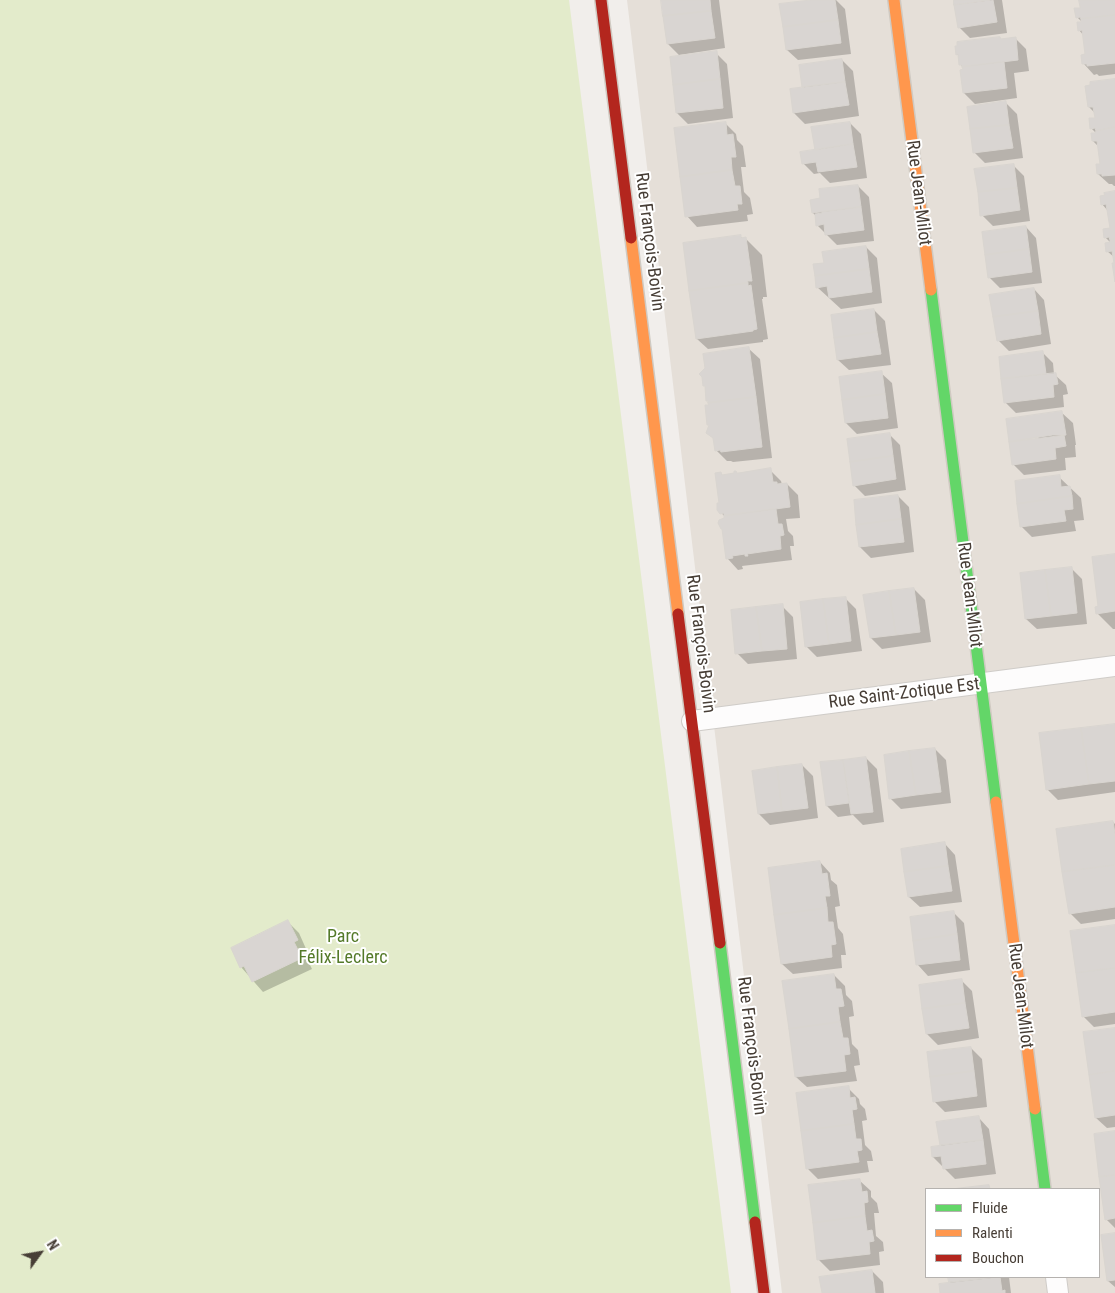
<!DOCTYPE html>
<html>
<head>
<meta charset="utf-8">
<style>
	body { margin:0 }
	#map { position:relative; width:1115px; height:1293px; overflow:hidden; background:#f1eeeb; font-family:"Roboto Condensed",sans-serif }
	canvas { display:block }
	.legend { position:absolute; left:925px; top:1188px; width:175px; height:90px; box-sizing:border-box; background:#fff; border:1px solid #b5b2af; margin:0; padding:6px 9px; list-style:none; font-size:15px; color:#473e36 }
	.legend li { display:flex; align-items:center; gap:10px; height:25px }
	.legend b { width:25px; border:1px solid #b5b2af }
	.north { position:absolute; left:15px; top:1228px; width:50px; height:50px; -webkit-text-stroke:4px #fff; paint-order:stroke; rotate:58deg; font-size:14px; font-weight:700; line-height:20px; text-align:center; color:#473e36 }
	.north::after { content:''; display:block; margin:auto; width:18px; height:22px; background:#473e36; clip-path:polygon(50% 0,100% 100%,50% 72%,0 100%) }
</style>
</head>
<body>
<div id="map">
<canvas width="1115" height="1293"></canvas>
<ul class="legend">
<li><b style="height:6px;background:#63d668"></b>Fluide</li>
<li><b style="height:6px;background:#ff974d"></b>Ralenti</li>
<li><b style="height:6px;background:#b3261e"></b>Bouchon</li>
</ul>
<div class="north">N</div>
</div>
<script>
const ctx = document.querySelector('canvas').getContext('2d');
ctx.lineJoin = 'round';
function paint(path, color) { ctx.fillStyle = color; ctx.fill(path, 'evenodd'); }
function strokePath(path, color, width, dash) { ctx.strokeStyle = color; ctx.lineWidth = width; ctx.lineCap = dash ? 'butt' : 'round'; ctx.setLineDash(dash || []); ctx.stroke(path); }
function label(font, color, halo, rows, align = 'center') {
  ctx.font = font + ' "Roboto Condensed",sans-serif'; ctx.lineWidth = 4; ctx.setLineDash([]); ctx.textBaseline = 'middle'; ctx.strokeStyle = halo; ctx.fillStyle = color; for (const [text, x, y, turn = 0] of rows) {
    ctx.save(); ctx.translate(x, y); ctx.rotate((+turn || 0) * Math.PI / 180); ctx.textAlign = isNaN(turn) ? turn : align; if (halo) ctx.strokeText(text, 0, 0); ctx.fillText(text, 0, 0); ctx.restore();
  }
}
paint(new Path2D(`
	M627,0H1115V1293H782ZM926,1189H1099V1277H926Z`), '#e5dfd8');
paint(new Path2D(`
	M0,0H569L731,1293H0Z`), '#e3ebcb');
paint(new Path2D(`
	M662,0H719L725,48L679,55L668,44Z
	M820,0H836L845,9L851,54L798,60L787,50Z
	M955,0H1002L1007,33L970,38L959,27Z
	M1080,0H1115V74L1099,76L1097,74L1094,75L1084,64L1086,55L1084,36L1079,30L1083,23L1077,17L1081,9Z
	M1015,38L1026,49L1029,71L1014,73L1017,98L975,104L964,93V68L961,65L960,57L957,54L1002,40Z
	M716,53L727,64L733,118L688,124L677,113Z
	M842,60L853,71L859,116L805,124L794,113L804,88L801,66Z
	M1115,80V186H1114L1112,184H1109L1098,174L1101,165L1098,146L1093,141L1097,134L1091,128L1096,119L1095,113L1089,107Z
	M1006,103L1017,114L1023,158L985,163L974,152Z
	M725,123L736,134L737,140L743,146L746,167H741L744,192L750,198L753,214L747,215L748,221L697,227L687,216Z
	M850,123L861,134L867,178L830,183L820,173L814,174L803,163Z
	M1013,165L1024,176L1030,221L993,226L982,215Z
	M858,186L869,197L874,241L837,245L817,225L816,216L813,213L822,200Z
	M1115,192V261V258L1107,251L1111,243L1105,237L1111,229L1108,211L1102,204Z
	M1026,227L1036,238L1042,283L1000,288L989,277Z
	M740,236L743,239L745,238L762,255L767,297H763V299H762L768,339L763,340V342L708,349L697,339Z
	M866,247L877,258L882,303L841,309L817,287L825,264Z
	M1034,289L1044,300L1051,344L1009,351L998,340Z
	M874,310L885,321L891,365L849,370L838,360Z
	M749,349L760,359L772,458L733,462L731,461H727L716,450L714,439L710,426V406L706,387L704,385Z
	M1042,352L1053,363L1054,374L1066,385L1068,394L1063,395L1064,407L1016,413L1005,402L1000,358Z
	M881,373L892,383L898,428L857,434L846,423Z
	M1062,413L1073,423L1076,445H1075L1076,457L1065,458L1066,470L1024,475L1013,464Z
	M889,434L900,445L906,490L865,496L854,485Z
	M770,470L781,481L782,485L787,484L798,495L800,518L786,519L788,531L793,536L794,546H790L792,560L742,566L743,569L738,570L728,559L725,517L718,509L720,504L721,474L723,476Z
	M1059,477L1081,498L1084,520L1074,521L1076,531L1032,537L1021,526Z
	M898,496L909,507L914,552L871,558L860,547Z
	M1115,556V629H1113L1097,613Z
	M1071,568L1082,579L1087,624L1037,629L1026,619Z
	M914,589L925,600L931,642L882,649L871,638L865,596Z
	M845,598L856,609L862,651L817,657L806,646Z
	M782,606L793,617L797,659L748,664L737,653Z
	M1115,725V792L1058,800L1047,789Z
	M935,749L946,760L951,803L901,809L890,798Z
	M866,758L877,769L884,822L863,825L853,815L838,817L827,806L821,763Z
	M802,765L813,776L818,818L770,825L759,814L753,772Z
	M1113,822L1115,824V919L1081,924L1070,913Z
	M945,844L955,855L962,902L920,907L909,897Z
	M820,862L830,873L831,880L837,885L840,906L835,907L838,928L843,934L846,955H841L842,968L793,974L782,964Z
	M953,912L964,923L970,970L928,976L918,965Z
	M288,922L299,933L307,951L304,953L312,969L263,992L241,967Z
	M1115,926V1024L1094,1027L1083,1016Z
	M834,975L845,986L846,995L852,1001L854,1016L849,1017L852,1044L858,1050L860,1065L854,1066L857,1081L807,1087L796,1077Z
	M961,980L972,991L979,1038L938,1045L927,1034Z
	M1115,1029V1127L1107,1128L1096,1118Z
	M971,1048L982,1059L987,1107L945,1112L934,1101Z
	M848,1088L859,1099L860,1104L865,1109L867,1120L862,1121L865,1145L871,1151L873,1161H867L869,1172L818,1179L808,1169Z
	M979,1118L989,1129L996,1174L955,1179L933,1157L932,1148L941,1146L938,1123Z
	M1115,1133V1228L1106,1219Z
	M860,1181L871,1191V1197L877,1203L879,1213H874L876,1236L883,1242L884,1251L879,1252L880,1265L830,1271L819,1260Z
	M1115,1235V1287L1108,1281Z
	M872,1271L883,1282L884,1293H823Z
	M949,1277H1009L1011,1293H941L950,1283Z`), '#0003');
const building = new Path2D(`
	M661,0H710L711,11L663,16Z
	M811,0H835L838,20L783,27L779,4Z
	M954,0H990L954,5Z
	M993,0L997,22L958,28L954,5Z
	M1079,0H1115V15L1081,19L1080,17L1076,18L1074,8H1080Z
	M711,11L715,38L667,44L663,16Z
	M1115,15V63L1087,66V64H1082L1081,55L1085,54L1082,30L1078,31L1077,22H1081V19Z
	M838,20L841,43L786,50L783,27Z
	M1000,37L1001,39L1016,37L1018,60L962,67V65H959L958,54L956,55L955,46H957V42Z
	M717,51L720,79L673,85L670,57Z
	M842,59L845,82L802,87L799,65Z
	M1001,62H1004L1007,88L963,93L960,70L963,69L962,67Z
	M720,79L723,108L676,113L673,85Z
	M1115,79V127L1096,131L1095,128L1090,129L1089,118H1095L1093,107H1088L1085,86L1090,85V82Z
	M845,82L849,105L793,113L790,89Z
	M1006,101L1009,125L970,129L967,107Z
	M726,122L727,135L733,134L736,157H731L732,170L680,177L674,128Z
	M850,122L853,144L815,150L811,127Z
	M1009,125L1013,148L973,153L970,129Z
	M1115,127V175L1102,176V174H1097L1096,164H1100L1097,141H1092L1091,133H1095L1096,131Z
	M853,144L857,167L818,172L816,162L802,164L800,152Z
	M1014,164L1017,188L978,192L974,169Z
	M732,170L735,186H740L742,204H737L738,210L685,217L680,177Z
	M858,185L861,207L812,213L810,200L820,198L819,189Z
	M1017,188L1020,210L980,216L978,192Z
	M1115,191V239L1110,240L1109,237L1104,238L1103,229L1110,228L1106,204L1101,205L1100,196L1105,195L1104,193Z
	M861,207L864,230L825,235L824,224L816,226L815,214L822,213V212Z
	M1026,226L1029,249L985,255L982,232Z
	M741,235V238L746,237L752,281H747L748,283L689,291L683,243Z
	M1115,239V282L1112,263H1114L1112,251L1106,252L1105,243L1110,242V240Z
	M866,246L869,269L815,276L813,264L824,263L822,252Z
	M1029,249L1032,272L988,278L985,255Z
	M869,269L872,292L829,298L827,286L816,288L815,276Z
	M748,283V286L751,285L757,329L753,330V331L696,339L689,291Z
	M1034,288L1038,311L993,317L989,295Z
	M874,309L877,332L834,338L831,315Z
	M1038,311L1041,334L997,341L993,317Z
	M877,332L881,354L837,360L834,338Z
	M749,347L756,397L708,403V401H706L705,386H703L702,377L699,374L705,368L703,354Z
	M1043,351L1046,374L1001,379L999,357Z
	M882,371L885,394L842,400L839,377Z
	M1056,373L1058,384L1053,385L1054,397L1004,403L1001,379Z
	M885,394L888,418L845,423L842,400Z
	M756,397L762,447L721,452L720,450L715,451L713,438L706,433L709,425H707L705,405H709L708,403Z
	M1062,411L1066,435L1009,442L1006,419Z
	M890,433L893,456L850,462L847,439Z
	M1053,435H1064L1066,446L1055,448L1056,459L1012,465L1009,442Z
	M893,456L896,479L853,486L850,462Z
	M771,468L773,482H777V484L787,483L790,507L724,516V513L720,514L717,510V503H719L715,473L721,472L722,475L734,473V471H736L737,473Z
	M1060,475L1061,487L1070,486L1072,496L1017,504L1015,481Z
	M898,495L901,519L856,525L854,500Z
	M1072,496L1073,509L1064,510L1066,521L1020,527L1017,504Z
	M776,509L778,524H782L784,535L780,536L781,549L747,554L748,556H745V554L732,556L733,558L726,559L722,529H721L718,523L719,520L724,518V516Z
	M901,519L904,542L859,547L856,525Z
	M1115,554V611L1096,614L1095,607L1098,606L1092,557Z
	M1072,567L1077,613L1051,616L1045,570Z
	M1045,570L1051,616L1025,619L1020,573Z
	M914,588L920,632L896,635L889,591Z
	M889,591L896,635L870,638L863,595Z
	M846,597L851,641L829,644L823,599Z
	M823,599L829,644L805,647L800,602Z
	M783,604L787,649L762,651L756,607Z
	M756,607L762,651L735,654L731,610Z
	M1115,724V781L1089,784L1081,728Z
	M1081,728L1089,784L1046,790L1039,733Z
	M935,748L941,792L916,795L909,751Z
	M909,751L916,795L889,799L884,755Z
	M866,757L873,812L851,814L843,760Z
	M843,760L849,803L826,806L820,762Z
	M802,764L808,808L782,811L777,767Z
	M777,767L782,811L758,814L752,771Z
	M1113,821L1115,834V865L1062,872L1056,829Z
	M945,842L948,866L904,872L901,849Z
	M820,861L822,874L827,873L830,896H825L827,908L774,915L768,868Z
	M1115,865V907L1069,914L1062,872Z
	M948,866L952,891L908,897L904,872Z
	M827,908L828,922H833L836,944L831,945L832,957L781,964L774,915Z
	M954,911L957,934L913,941L910,917Z
	M288,920L298,940L294,942L302,958L252,982L244,966L240,968L231,948Z
	M1115,925V968L1076,973L1070,931Z
	M957,934L960,960L916,965L913,941Z
	M1115,968V1012L1082,1017L1076,973Z
	M834,974L836,989H841L844,1006L838,1007L840,1022L789,1029L782,981Z
	M962,979L965,1003L922,1009L919,985Z
	M965,1003L969,1028L926,1034L922,1009Z
	M840,1022L843,1038H848L850,1054L844,1055L846,1071L795,1077L789,1029Z
	M1115,1028V1071L1089,1075L1083,1032Z
	M971,1047L974,1071L930,1077L927,1052Z
	M974,1071L977,1096L933,1102L930,1077Z
	M1115,1071V1115L1095,1118L1089,1075Z
	M849,1086L850,1098L855,1097L857,1109L852,1110L854,1124L801,1131L796,1093Z
	M979,1116L983,1140L940,1145L936,1122Z
	M854,1124L856,1139H861L862,1150L857,1151L859,1162L806,1169L801,1131Z
	M1115,1131V1175L1099,1177L1094,1134Z
	M983,1140L986,1164L943,1169L941,1156L932,1157L931,1147Z
	M1115,1175V1218L1105,1220L1099,1177Z
	M860,1179L862,1192L867,1191L868,1202L864,1203L865,1216L813,1223L808,1185Z
	M989,1185L990,1189H952Z
	M865,1216L867,1231L872,1230L874,1241L869,1242L870,1254L817,1260L813,1223Z
	M1115,1233V1280L1107,1281L1101,1235Z
	M872,1270L875,1293H822L819,1277Z
	M948,1277H997L949,1282Z
	M1000,1277L1002,1291L1005,1290V1293H940L939,1284Z`);
paint(building, '#d9d5d2');
strokePath(building, '#d9d5d0', 1);
const street = new Path2D(`
	M692,721L1115,666
	M1056,1277L1058,1293`);
const fast = new Path2D(`
	M931,290L996,802
	M720,943L755,1222
	M1035,1109L1045,1189`);
const slow = new Path2D(`
	M894,0L931,290
	M631,238L678,614
	M996,802L1035,1109`);
const jam = new Path2D(`
	M601,0L631,238
	M678,614L720,943
	M755,1222L764,1293`);
strokePath(street, '#cfccc8', 22);
strokePath(fast, '#d0cac2', 14);
strokePath(slow, '#d0cac2', 14);
strokePath(jam, '#d0cac2', 14);
strokePath(street, '#fdfcfc', 20);
strokePath(fast, '#63d668', 11);
strokePath(slow, '#ff974d', 11);
strokePath(jam, '#b3261e', 11);
label('18px', '#473e36', '#fff', [
	["Rue Jean-Milot",918,193,83],
	["Rue François-Boivin",649,242,83],
	["Rue Jean-Milot",969,595,83],
	["Rue François-Boivin",700,644,83],
	["Rue Saint-Zotique Est",904,694,-7],
	["Rue Jean-Milot",1020,996,83],
	["Rue François-Boivin",751,1046,83]
]);
label('18px', '#547a29', '#fff', [
	["Parc",343,937],
	["Félix-Leclerc",343,958]
]);
</script>
</body>
</html>
